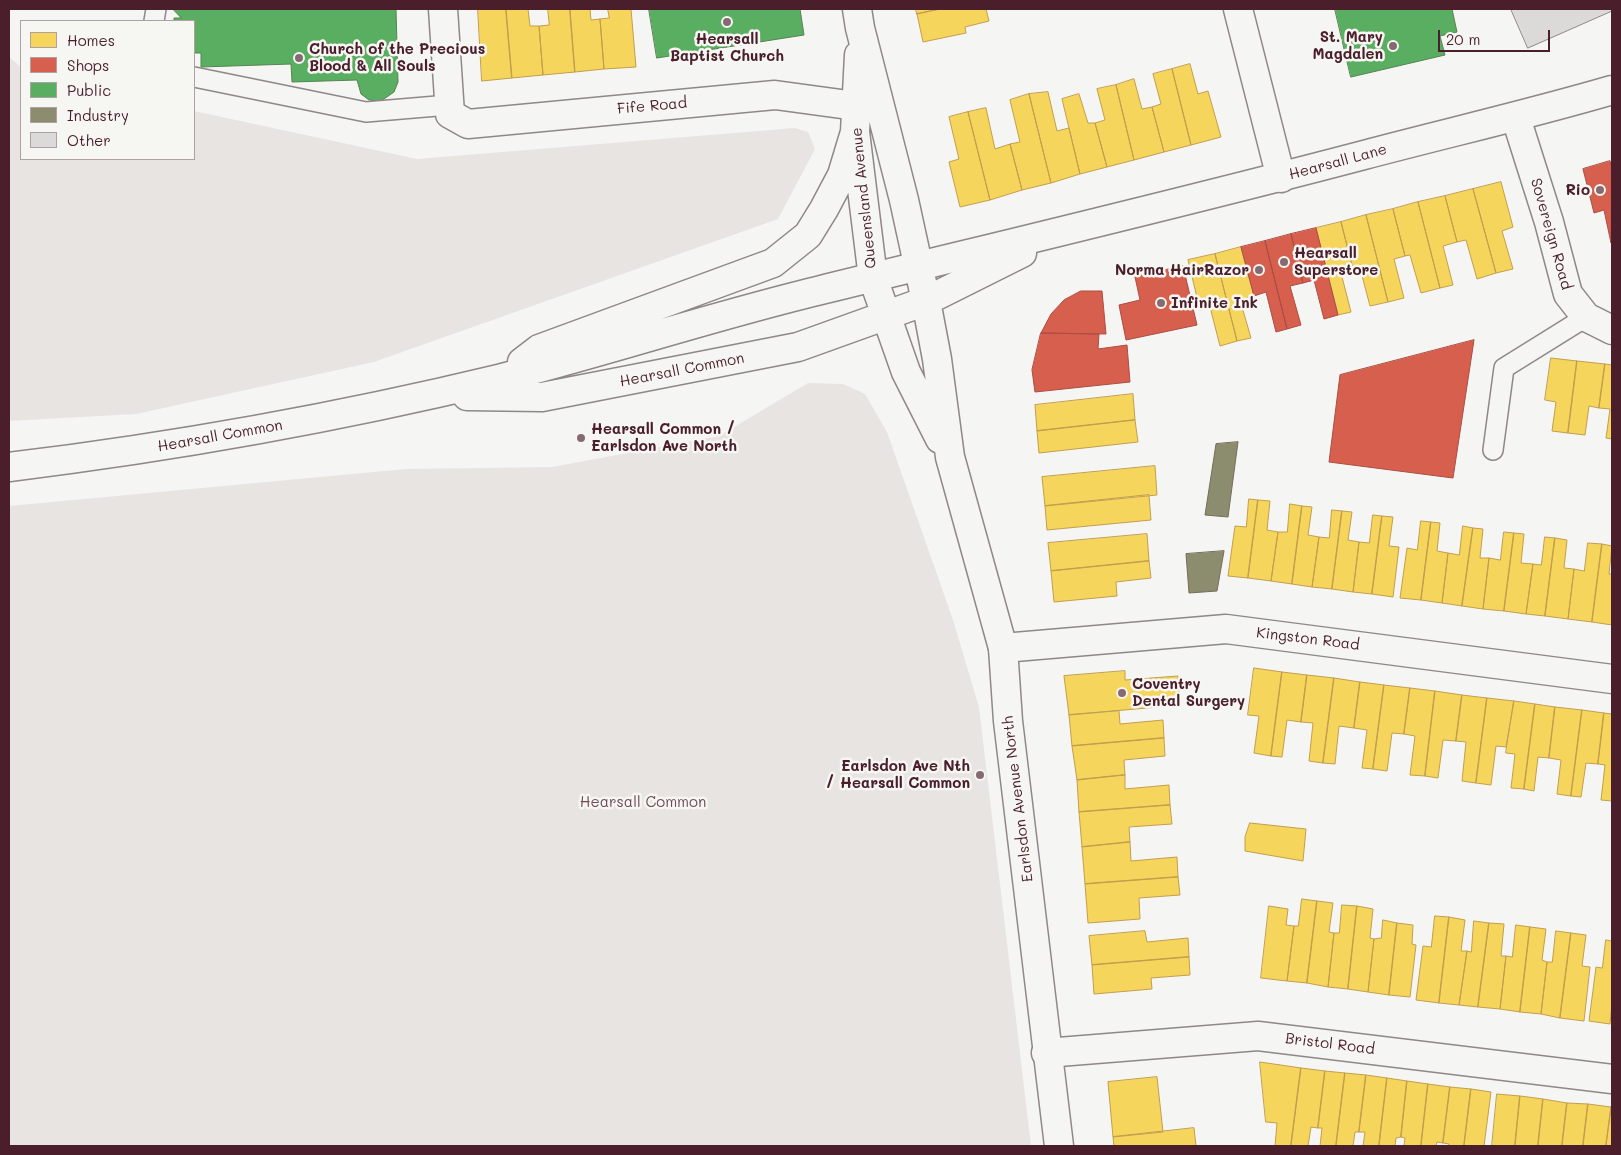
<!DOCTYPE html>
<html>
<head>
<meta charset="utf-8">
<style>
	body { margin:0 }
	#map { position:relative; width:1621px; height:1155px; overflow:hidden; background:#f5f5f3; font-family:Mali,sans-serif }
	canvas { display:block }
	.frame { position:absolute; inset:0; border:10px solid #4a1f2b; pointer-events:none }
	.legend { position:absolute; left:20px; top:20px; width:175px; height:140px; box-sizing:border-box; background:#f6f6f2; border:1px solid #b1a0a2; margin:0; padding:6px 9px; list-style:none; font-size:15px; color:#4a1f2b }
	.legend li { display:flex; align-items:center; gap:10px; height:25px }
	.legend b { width:25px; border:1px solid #b1a0a2 }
	.scale { position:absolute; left:1438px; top:30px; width:112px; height:22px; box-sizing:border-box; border:2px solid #4a1f2b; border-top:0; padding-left:6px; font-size:15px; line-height:18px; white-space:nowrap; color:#4a1f2b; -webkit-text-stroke:4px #f6f6f2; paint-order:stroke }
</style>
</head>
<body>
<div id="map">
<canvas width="1621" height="1155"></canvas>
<div class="frame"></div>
<ul class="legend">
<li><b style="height:14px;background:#f6d55c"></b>Homes</li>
<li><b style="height:14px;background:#d6604d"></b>Shops</li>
<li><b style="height:14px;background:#5aae61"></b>Public</li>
<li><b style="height:14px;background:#8c8c6e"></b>Industry</li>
<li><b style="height:14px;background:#dcdad9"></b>Other</li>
</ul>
<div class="scale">20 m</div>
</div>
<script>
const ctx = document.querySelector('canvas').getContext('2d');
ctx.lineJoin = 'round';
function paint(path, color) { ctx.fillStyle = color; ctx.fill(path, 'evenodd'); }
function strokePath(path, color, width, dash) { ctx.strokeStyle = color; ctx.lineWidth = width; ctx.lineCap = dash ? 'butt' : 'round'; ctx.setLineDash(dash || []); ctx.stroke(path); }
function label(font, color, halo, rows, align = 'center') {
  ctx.font = font + ' Mali,sans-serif'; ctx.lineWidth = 5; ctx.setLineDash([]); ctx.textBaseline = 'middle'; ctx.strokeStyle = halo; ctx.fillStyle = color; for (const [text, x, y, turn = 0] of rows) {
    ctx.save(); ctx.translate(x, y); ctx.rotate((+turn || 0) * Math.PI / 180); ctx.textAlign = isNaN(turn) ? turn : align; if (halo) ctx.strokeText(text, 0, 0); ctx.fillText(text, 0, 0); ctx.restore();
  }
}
paint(new Path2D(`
	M9,57L21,67V159H194V111L417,159L795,128L808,132L815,149L778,219L374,362L136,414L9,421Z
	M808,383L843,384L865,394L887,432L953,620L979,707L1031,1146H9V506L406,469L552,467L719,436Z`), '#e8e4e2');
const homes = new Path2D(`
	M478,9H506L512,78L482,81Z
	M506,9H528L530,26H539L543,75L512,78Z
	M548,9H570L575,72L543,75L539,26L549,25Z
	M570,9H590L591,20L600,19L604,69L575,72Z
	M608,9H631L636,67L604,69L600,19L609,18Z
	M916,9H940L917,14Z
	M940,9H986L989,21L965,27L966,33L923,42L917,14Z
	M1190,64L1198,94L1208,91L1221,137L1191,145L1172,69Z
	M1172,69L1191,145L1164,152L1152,107L1161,104L1153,74Z
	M1134,79L1142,109L1152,107L1164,152L1134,160L1116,85Z
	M1116,85L1134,160L1107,167L1095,123L1105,120L1097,89Z
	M1048,92L1057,131L1069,128L1080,174L1051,183L1029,94Z
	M1029,94L1051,183L1022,190L1010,144L1020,142L1010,100Z
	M1079,94L1088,123H1095L1107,167L1080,174L1062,99Z
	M986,108L995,149L1010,144L1022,190L990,200L968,112Z
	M968,112L990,200L960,207L949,162L959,159L949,117Z
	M1501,182L1513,227L1502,231L1513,269L1496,273L1473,189Z
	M1473,189L1496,273L1477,279L1466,240L1457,242L1445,196Z
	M1445,196L1457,242L1443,246L1453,285L1440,288L1418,202Z
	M1418,202L1440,288L1421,293L1410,255L1405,256L1393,209Z
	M1393,209L1405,256L1394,259L1404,298L1388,302L1366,215Z
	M1366,215L1388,302L1370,306L1360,268L1353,269L1341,222Z
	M1341,222L1353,269L1341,273L1351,312L1338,315L1316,228Z
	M1241,247L1254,296L1240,300L1251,338L1237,341L1215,254Z
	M1215,254L1237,341L1220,346L1210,307L1200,310L1188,260Z
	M1551,358L1577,361L1568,433L1552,431L1556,402L1545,400Z
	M1577,361L1605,364L1599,408L1589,406L1585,435L1568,433Z
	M1605,364L1612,365V439L1606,438L1610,409L1599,408Z
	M1133,394L1135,420L1037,431L1035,405Z
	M1135,420L1138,442L1039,453L1037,431Z
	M1155,466L1157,495L1045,506L1042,477Z
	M1149,495L1151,520L1047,530L1045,506Z
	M1249,499L1258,500L1248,578L1228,576L1235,526L1246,527Z
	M1258,500L1270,501L1267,530L1278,532L1271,581L1248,578Z
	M1290,504L1302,506L1292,584L1271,581L1278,532H1287Z
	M1302,506L1312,507L1308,535L1319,537L1312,587L1292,584Z
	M1332,510L1342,511L1332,589L1312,587L1319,537L1329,538Z
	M1342,511L1352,512L1348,540L1359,542L1353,592L1332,589Z
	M1373,515L1382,516L1372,594L1353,592L1359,542L1369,543Z
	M1382,516L1393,517L1389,546L1399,547L1393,597L1372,594Z
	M1421,521L1431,522L1421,600L1400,598L1407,548L1417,550Z
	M1431,522L1440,523L1437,551L1448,553L1442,603L1421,600Z
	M1463,526L1473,528L1462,606L1442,603L1448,553L1459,555Z
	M1473,528L1483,529L1480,558H1489L1483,609L1462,606Z
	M1504,532L1514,533L1504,611L1483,609L1489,558L1500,560Z
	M1514,533L1524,534L1521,563L1533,564L1526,614L1504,611Z
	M1147,534L1149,561L1051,571L1048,543Z
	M1545,537L1555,538L1545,616L1526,614L1533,564L1541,565Z
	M1555,538L1567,540L1564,568L1574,569L1568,619L1545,616Z
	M1588,543L1602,544L1592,622L1568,619L1574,569L1584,571Z
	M1602,544L1612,546L1609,574H1612V625L1592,622Z
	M1149,561L1151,578L1116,582L1117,596L1054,602L1051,571Z
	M1254,668L1282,672L1271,756L1254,753L1259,716L1248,715Z
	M1125,671V680L1178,676L1180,705L1069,715L1064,676Z
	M1282,672L1307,675L1301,722L1287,720L1282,757L1271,756Z
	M1307,675L1334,678L1323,763L1309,761L1313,723L1301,722Z
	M1334,678L1360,682L1354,728L1339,726L1335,764L1323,763Z
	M1360,682L1384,685L1373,769L1362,768L1367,730L1354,728Z
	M1384,685L1410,688L1404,734L1392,733L1387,771L1373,769Z
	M1410,688L1435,691L1425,776L1410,775L1415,736L1404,734Z
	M1435,691L1462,695L1456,741L1443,740L1438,778L1425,776Z
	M1462,695L1487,698L1476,783L1462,781L1466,742L1456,741Z
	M1487,698L1514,701L1506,747L1496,746L1491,785L1476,783Z
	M1514,701L1535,704L1524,789L1511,788L1515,754L1506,753Z
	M1535,704L1555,707L1549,758L1538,757L1534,791L1524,789Z
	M1555,707L1582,710L1571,796L1557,794L1561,760L1549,758Z
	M1582,710L1604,713L1598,764L1586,763L1581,797L1571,796Z
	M1119,711L1120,724L1163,720L1164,738L1072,746L1069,715Z
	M1604,713L1612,714V801L1601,800L1605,765L1598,764Z
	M1164,738L1165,756L1124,760L1125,775L1077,780L1072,746Z
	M1125,775V789L1169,785L1170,805L1079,812L1077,780Z
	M1170,805L1172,824L1129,827L1130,842L1082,847L1079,812Z
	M1250,823L1306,829L1303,861L1245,851V837Z
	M1130,842L1131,861L1177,857L1178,877L1085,884L1082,847Z
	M1178,877L1180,895L1139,898L1140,919L1088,923L1085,884Z
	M1302,899L1317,901L1307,983L1287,981L1294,926H1298Z
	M1317,901L1333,903L1329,932L1334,933L1328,987L1307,983Z
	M1342,905L1357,906L1348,989L1328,987L1334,933H1339Z
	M1269,906L1288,909L1286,925L1294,926L1287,981L1261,978Z
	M1357,906L1373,909L1370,938L1374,939L1368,992L1348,989Z
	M1435,916L1449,917L1439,1003L1416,1000L1423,946L1431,947Z
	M1449,917L1465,920L1461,951H1467L1459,1005L1439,1003Z
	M1383,920L1397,923L1389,995L1368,992L1374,939L1381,938Z
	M1474,921L1489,923L1478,1007L1459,1005L1467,951L1471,952Z
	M1397,923L1413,925L1412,944L1416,945L1410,997L1389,995Z
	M1489,923L1504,924L1501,956H1506L1500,1009L1478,1007Z
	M1516,925L1530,927L1520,1012L1500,1009L1506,956L1512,957Z
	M1530,927L1546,929L1542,960L1547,962L1541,1014L1520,1012Z
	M1145,931L1147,942L1188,938L1189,957L1092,965L1089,936Z
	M1556,931L1571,933L1560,1018L1541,1014L1547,962H1552Z
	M1571,933L1586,935L1582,966L1590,967L1584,1021L1560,1018Z
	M1606,940L1612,941V1003L1610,1024L1589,1021L1596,967L1602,968Z
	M1189,957L1190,975L1151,978L1152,989L1094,994L1092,965Z
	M1260,1062L1301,1068L1291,1146H1275L1277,1123L1266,1122Z
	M1301,1068L1325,1071L1318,1128L1311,1127L1308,1146H1291Z
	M1325,1071L1345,1073L1336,1146H1320L1322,1128H1318Z
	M1345,1073L1366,1075L1359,1132H1355L1353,1146H1336Z
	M1366,1075L1387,1078L1379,1146H1363L1365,1132H1359Z
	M1157,1077L1163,1132L1113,1137L1108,1082Z
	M1387,1078L1407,1081L1401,1137L1396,1138L1395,1146H1379Z
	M1407,1081L1428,1084L1421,1146H1404L1405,1138L1401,1137Z
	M1428,1084L1450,1087L1443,1143L1437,1142L1436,1146H1421Z
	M1450,1087L1471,1089L1464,1146H1448L1449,1144L1443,1143Z
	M1471,1089L1491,1092L1484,1146H1464Z
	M1497,1094L1520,1096L1515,1146H1492Z
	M1520,1096L1543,1099L1538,1146H1515Z
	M1543,1099L1567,1103L1562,1146H1538Z
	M1567,1103L1588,1104L1583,1146H1562Z
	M1588,1104L1611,1107L1606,1146H1583Z
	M1611,1107L1612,1146H1606Z
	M1194,1128L1196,1146H1114L1113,1137Z`);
paint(homes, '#f6d55c');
strokePath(homes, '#c29e4d', 1);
const shops = new Path2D(`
	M1610,161L1612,169L1611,243L1604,210L1594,213L1583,169Z
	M1316,228L1338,315L1324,319L1314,280L1303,283L1291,234Z
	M1291,234L1303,283L1290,286L1301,325L1287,329L1265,241Z
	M1265,241L1287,329L1276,332L1266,292L1254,296L1241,247Z
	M1183,266L1197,325L1126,340L1119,305L1140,300L1135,277Z
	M1081,291H1102L1106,334L1041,333L1051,314L1064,300Z
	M1041,333L1099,334L1098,349L1127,345L1130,382L1035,392L1032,370Z
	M1474,340L1453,478L1329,462L1340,375Z`);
paint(shops, '#d6604d');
strokePath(shops, '#ac4c43', 1);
const public = new Path2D(`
	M173,9H396L398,82L394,92L381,101L369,100L361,94L357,80L292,82L291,64L201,67V53H194V21H174V18H181Z
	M649,9H800L804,35L657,58Z
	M1335,9H1452L1457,32L1440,36L1445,55L1351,77Z`);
paint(public, '#5aae61');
strokePath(public, '#558351', 1);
const industry = new Path2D(`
	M1238,442L1228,517L1205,515L1216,444Z
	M1224,551L1217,591L1189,593L1186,554Z`);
paint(industry, '#8c8c6e');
strokePath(industry, '#786b5a', 1);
const building = new Path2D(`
	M1511,9H1612V11L1528,48Z`);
paint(building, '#dcdad9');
strokePath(building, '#8f8788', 1);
const service = new Path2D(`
	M154,21L156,9
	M194,77L366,112L449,105
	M1493,450L1504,368L1586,317`);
const minor = new Path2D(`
	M443,9L450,114L468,124L775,95L856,106
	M1238,9L1281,178
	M1516,118L1549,222L1568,294L1586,317L1612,330
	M1003,648L1226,629L1612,679
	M1046,1053L1258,1036L1612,1079`);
const secondary = new Path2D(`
	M857,9L860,28L904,200L926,301L937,359L950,457L1003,648L1008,721L1059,1146
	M859,55L855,132L873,278L906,372L940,439
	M522,362L539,349L773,263L808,235L824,209L842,175L855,132
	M467,396L542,397L798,347L926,301L1022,253
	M9,467C173,447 336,418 498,379C605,352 710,317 817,291C1000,246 1182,203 1364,155C1447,133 1530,114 1612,90`);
strokePath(service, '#8f8788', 22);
strokePath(minor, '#8f8788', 31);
strokePath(secondary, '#8f8788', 31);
strokePath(service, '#f5f5f3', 19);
strokePath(minor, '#f5f5f3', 28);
strokePath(secondary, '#f5f5f3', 28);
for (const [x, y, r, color] of [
	[727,22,5,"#866a71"],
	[1393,46,5,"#866a71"],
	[299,58,5,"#866a71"],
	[1600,190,5,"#866a71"],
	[1284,262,5,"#866a71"],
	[1259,270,5,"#866a71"],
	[1161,303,5,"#866a71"],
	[581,438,5,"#866a71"],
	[1122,693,5,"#866a71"],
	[980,775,5,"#866a71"]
]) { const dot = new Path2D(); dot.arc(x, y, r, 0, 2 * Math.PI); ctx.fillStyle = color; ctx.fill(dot); strokePath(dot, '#f6f6f2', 2); }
label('bold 15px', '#4a1f2b', '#f6f6f2', [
	["St. Mary",1383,37,"right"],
	["Magdalen",1383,54,"right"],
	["Hearsall",727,39,"center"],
	["Baptist Church",727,56,"center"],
	["Church of the Precious",309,49],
	["Blood & All Souls",309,66],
	["Rio",1590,190,"right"],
	["Hearsall",1294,253],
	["Superstore",1294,270],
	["Norma HairRazor",1249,270,"right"],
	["Infinite Ink",1171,303],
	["Hearsall Common /",591,429],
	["Earlsdon Ave North",591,446],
	["Coventry",1132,684],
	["Dental Surgery",1132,701],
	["Earlsdon Ave Nth",970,766,"right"],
	["/ Hearsall Common",970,783,"right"]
], 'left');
label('15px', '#4a1f2b', '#f6f6f2', [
	["Fife Road",652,106,-5],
	["Hearsall Lane",1338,162,-15],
	["Queensland Avenue",864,198,-96],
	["Sovereign Road",1551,234,74],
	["Hearsall Common",682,370,-11],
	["Hearsall Common",220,436,-10],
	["Kingston Road",1308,639,7],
	["Earlsdon Avenue North",1018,799,-97],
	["Bristol Road",1330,1044,7]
]);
label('15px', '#6f4d56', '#f6f6f2', [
	["Hearsall Common",643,802]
]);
</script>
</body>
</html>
